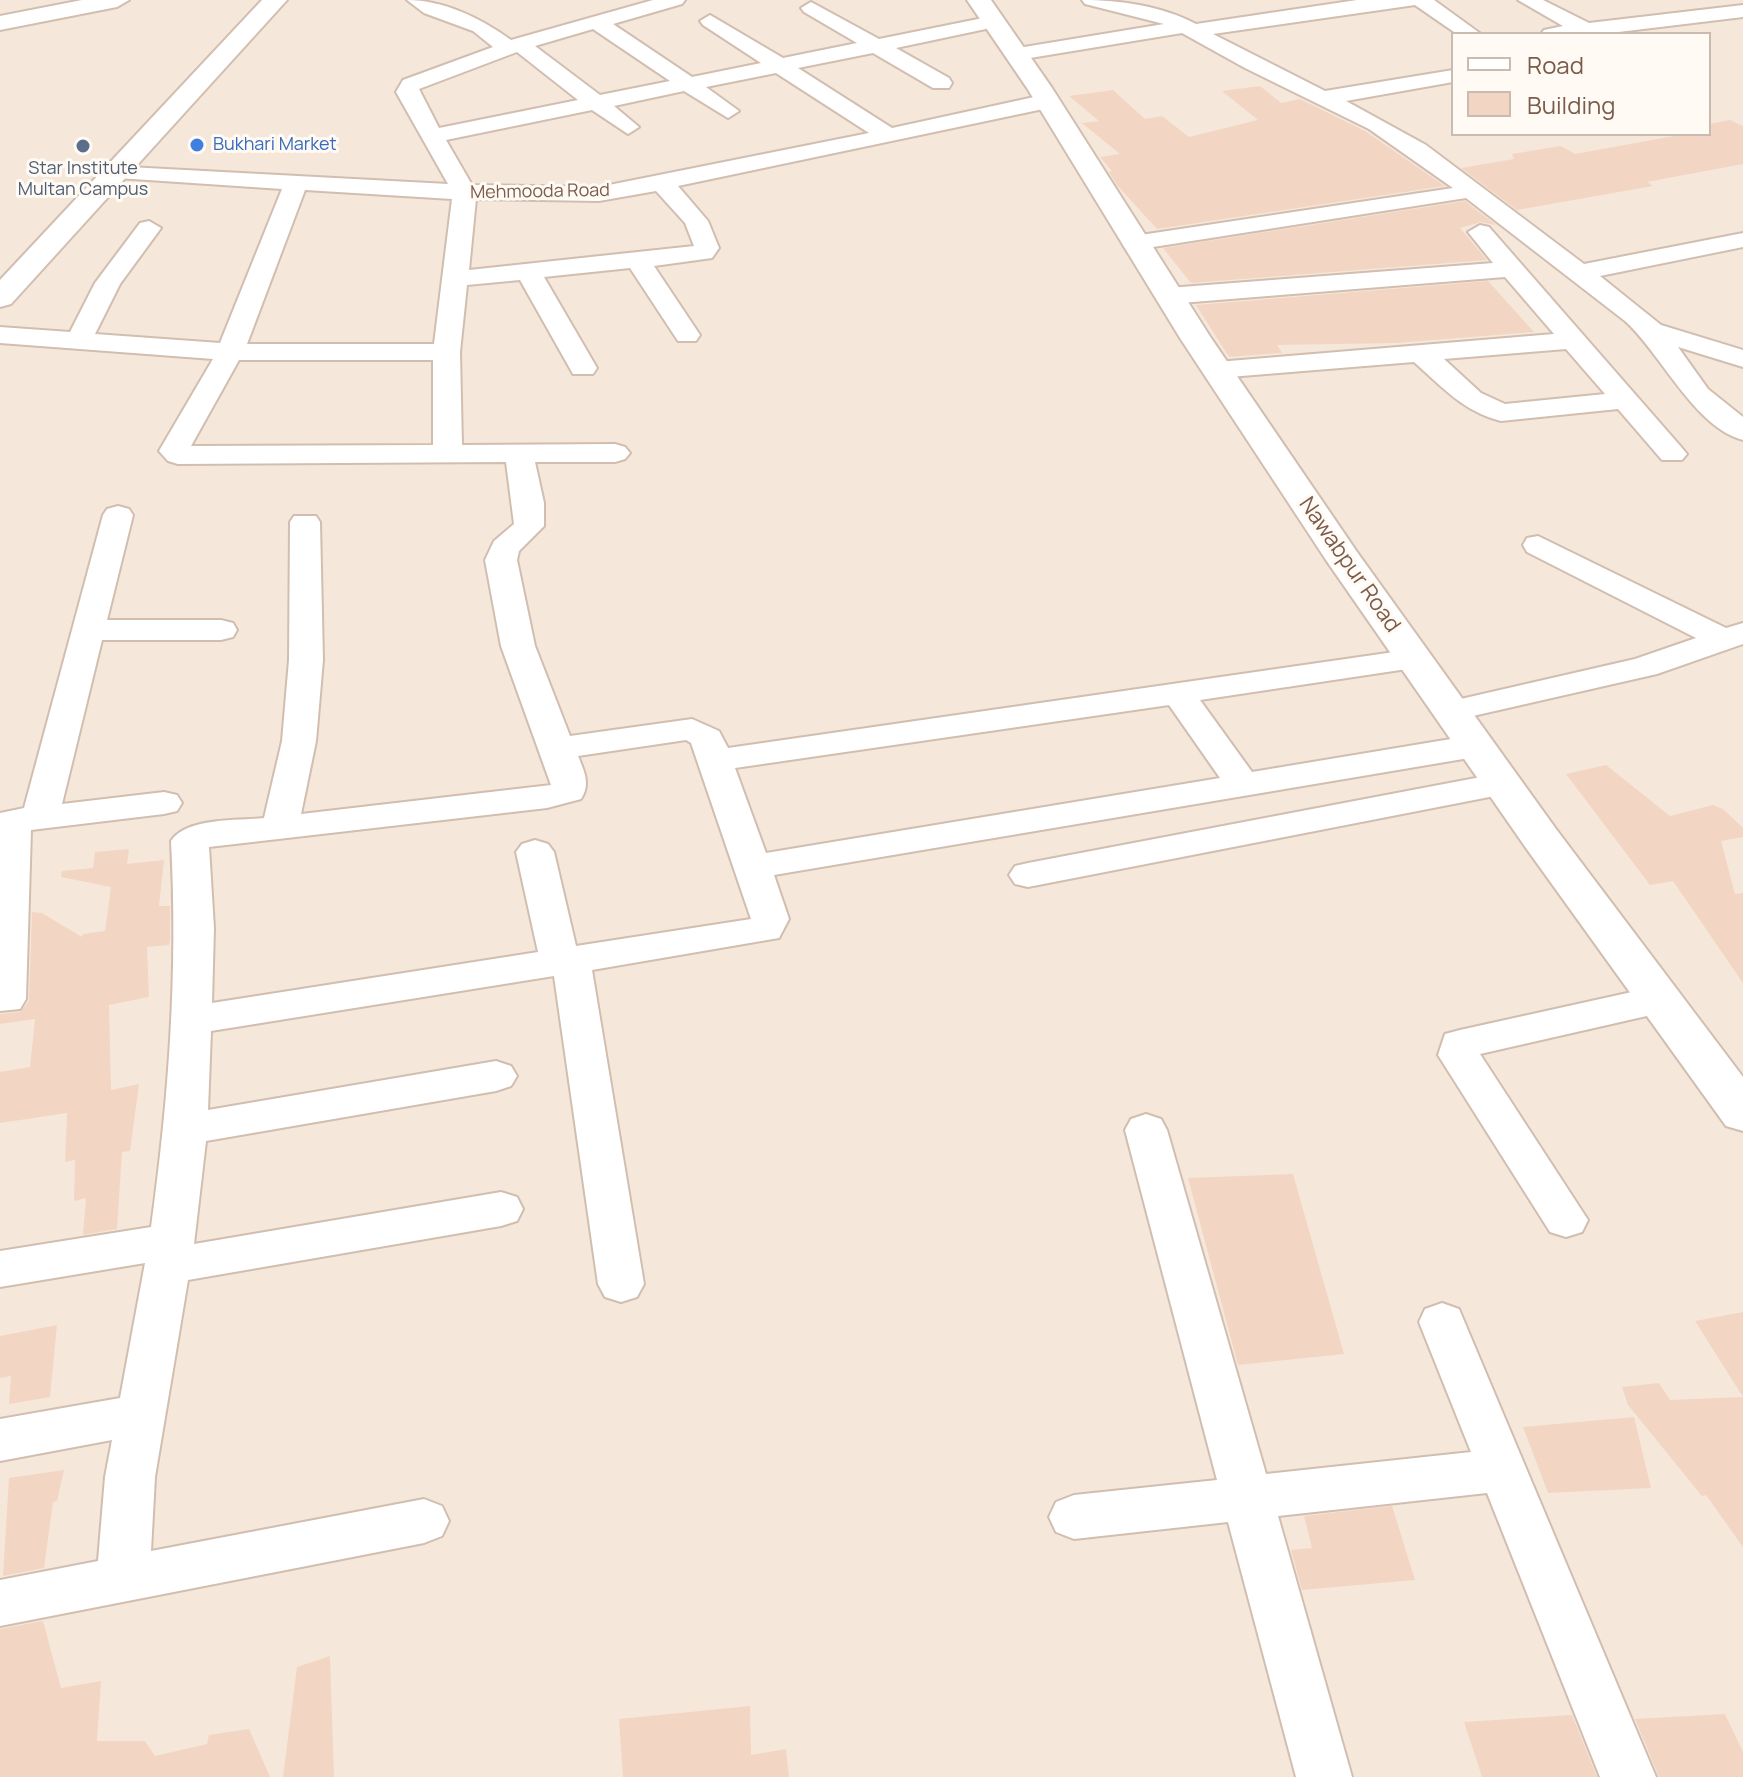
<!DOCTYPE html>
<html>
<head>
<meta charset="utf-8">
<style>
	body { margin:0 }
	#map { position:relative; width:1743px; height:1777px; overflow:hidden; background:#fdf6ec; font-family:Manrope,sans-serif }
	canvas { display:block }
	.legend { position:absolute; left:1451px; top:32px; width:260px; height:104px; box-sizing:border-box; background:#fffaf3; border:2px solid #cabbb1; margin:0; padding:10px 14px; list-style:none; font-size:24px; color:#7a5c4d }
	.legend li { display:flex; align-items:center; gap:16px; height:40px }
	.legend b { width:40px; border:2px solid #cabbb1 }
</style>
</head>
<body>
<div id="map">
<canvas width="1743" height="1777"></canvas>
<ul class="legend">
<li><b style="height:10px;background:#fff"></b>Road</li>
<li><b style="height:22px;background:#f3d5c3"></b>Building</li>
</ul>
</div>
<script>
const ctx = document.querySelector('canvas').getContext('2d');
ctx.lineJoin = 'round';
function paint(path, color) { ctx.fillStyle = color; ctx.fill(path, 'evenodd'); }
function strokePath(path, color, width, dash) { ctx.strokeStyle = color; ctx.lineWidth = width; ctx.lineCap = dash ? 'butt' : 'round'; ctx.setLineDash(dash || []); ctx.stroke(path); }
function label(font, color, halo, rows, align = 'center') {
  ctx.font = font + ' Manrope,sans-serif'; ctx.lineWidth = 6; ctx.setLineDash([]); ctx.textBaseline = 'middle'; ctx.strokeStyle = halo; ctx.fillStyle = color; for (const [text, x, y, turn = 0] of rows) {
    ctx.save(); ctx.translate(x, y); ctx.rotate((+turn || 0) * Math.PI / 180); ctx.textAlign = isNaN(turn) ? turn : align; if (halo) ctx.strokeText(text, 0, 0); ctx.fillText(text, 0, 0); ctx.restore();
  }
}
paint(new Path2D(`
	M0,0H1743V1777H0ZM1453,34H1709V134H1453Z`), '#f5e8da');
paint(new Path2D(`
	M1260,86L1281,103L1300,99L1365,131L1445,186L1157,229L1117,185L1109,172L1112,171L1100,157L1120,154L1082,123L1099,121L1069,96L1113,90L1145,119L1162,116L1189,137L1258,120L1222,91Z
	M1730,120L1743,126V164L1647,182L1653,186L1517,210L1461,168L1514,159L1512,154L1561,146L1575,154L1685,134H1709V124Z
	M1465,201L1496,225L1481,222L1460,228L1487,260L1191,283L1163,248Z
	M1488,281L1534,332L1396,343L1277,345L1282,353L1229,357L1196,305Z
	M1606,765L1670,816L1713,805L1723,809L1743,828V837L1721,841L1735,894L1743,893V983L1673,881L1650,885L1566,774Z
	M129,849L127,864L164,860L159,906H170V940L169,945L147,947L149,997L109,1005L111,1090L139,1084L130,1151L122,1152L117,1229L83,1235L86,1198L74,1201L75,1160L65,1162L67,1113L0,1123V1072L30,1067L35,1019L0,1024V1014L20,1012L29,1001L32,912L42,913L82,937L83,934L105,931L111,887L61,877L62,871L93,868L95,852Z
	M1293,1174L1344,1354L1238,1365L1188,1178Z
	M1743,1312V1547L1706,1495L1702,1496L1628,1405L1622,1387L1659,1383L1670,1400L1743,1397L1695,1321Z
	M57,1325L50,1397L9,1404L11,1376L0,1378V1336Z
	M1634,1417L1651,1488L1548,1493L1523,1427Z
	M64,1470L57,1501L53,1502L44,1568L3,1576L9,1478Z
	M1392,1506L1415,1580L1302,1590L1291,1550L1312,1548L1304,1516Z
	M43,1621L61,1688L101,1681L97,1741H145L155,1756L207,1744L209,1735L249,1729L270,1777H0V1629Z
	M330,1656L334,1777H283L297,1667Z
	M750,1706L751,1755L786,1749L789,1777H623L619,1719Z
	M1725,1714L1743,1752V1777H1659L1635,1719Z
	M1572,1715L1597,1777H1482L1464,1722Z`), '#f3d5c3');
const minor = new Path2D(`
	M407,0C443,0 481,18 511,40L653,0H685L682,4L613,24L692,77L761,63L703,25L700,21L710,15L783,58L857,43L804,12L801,8L811,2L879,39L993,16L1003,22L1000,26L896,48L949,78L952,83L949,88H933L873,53L798,68L892,128L1048,94L1059,101L1048,108L678,186L708,221L719,248L712,258L654,266L700,335L696,341H678L630,268L544,277L597,368L593,374H573L520,280L467,285L460,352L462,445L615,444L625,447L630,453L625,459L615,462H535L544,503V526L519,551L517,560L535,646L570,736L692,719L719,731L728,748L1415,649L1427,652L1432,659L1427,666L1200,700L1252,772L1475,735L1487,739L1493,746L1487,753L1475,757L774,875L789,919L779,938L592,970L644,1284L637,1297L621,1302L605,1297L598,1284L554,976L211,1031L208,1110L496,1061L511,1066L517,1076L511,1086L496,1091L206,1141L194,1244L501,1192L517,1197L523,1209L517,1221L501,1226L188,1280L155,1477L151,1551L424,1499L442,1506L449,1521L442,1536L424,1543L0,1626V1580L98,1561L105,1477L112,1440L0,1461V1419L120,1398L145,1263L0,1287V1251L151,1227C169,1097 178,972 171,841C187,817 237,821 264,818L282,741L289,660L290,522L294,516H316L320,522L323,660L316,741L301,814L551,785L501,646L485,560L494,541L514,524L506,462L178,464L168,461L159,451L213,359L0,343V327L70,332L95,283L140,223L149,221L161,228L120,284L95,334L220,343L282,189L118,178L110,176L106,171L110,166L448,184L396,92L403,80L493,47L473,31L424,13ZM593,29L670,81L600,95L535,46ZM517,52L578,100L439,128L419,89ZM776,73L869,133L599,187L472,185L446,140L592,110L628,134L639,127L614,106L684,91L728,118L739,111L706,87ZM305,190L452,199L434,344H247ZM656,191L685,223L694,246L469,270L476,199L599,201ZM239,360H433V445L191,446ZM1169,705L1220,778L766,853L735,768ZM686,740L691,743L751,919L576,946L554,852L548,844L535,840L522,844L516,852L538,952L212,1003L214,928L209,847L547,808L581,799C591,784 584,771 578,756Z
	M1082,0C1120,0 1162,6 1196,24L1357,0H1434L1481,34H1457L1415,5L1213,34L1325,91L1453,70V82L1346,101L1426,145L1584,264L1743,233V247L1600,276L1661,325L1743,350V367L1678,347L1708,389L1743,417V440C1694,427 1661,353 1625,321L1466,198L1134,250L1125,248L1122,243L1125,238L1134,236L1453,188L1369,129L1245,68L1182,33L1018,60L1011,58L1008,54L1018,48L1164,24L1085,4Z
	M1518,0H1543L1589,23L1743,5V17L1602,34H1541L1544,30L1563,26Z
	M1480,225L1489,227L1682,448L1687,454L1682,460H1662L1618,409L1501,421C1464,412 1441,386 1414,362L1217,378L1207,376L1203,370L1207,364L1217,362L1554,334L1505,277L1168,304L1155,296L1168,288L1493,263L1468,232ZM1566,349L1605,394L1505,404L1481,393L1444,359Z
	M118,506L129,509L133,515L107,620H221L233,623L237,630L233,637L221,640H102L62,804L164,792L177,795L182,803L177,811L164,814L31,830L26,999L20,1009L0,1011V813L24,808L103,515L107,509Z
	M1538,536L1726,628L1743,623V644L1657,674L1451,721L1439,718L1434,711L1439,704L1635,659L1696,638L1527,552L1523,545L1527,538Z
	M1502,773L1515,776L1520,784L1515,792L1028,887L1015,884L1009,875L1015,866L1028,863Z
	M1659,986L1673,990L1679,1000L1673,1010L1480,1054L1588,1220L1582,1232L1566,1237L1550,1232L1438,1055L1445,1034L1460,1030Z
	M1146,1114L1161,1119L1167,1130L1266,1474L1471,1452L1419,1322L1425,1309L1442,1303L1459,1309L1656,1777H1600L1487,1493L1278,1516L1352,1777H1296L1228,1522L1074,1539L1056,1532L1049,1517L1056,1502L1074,1495L1217,1480L1125,1130L1131,1119Z`);
const tertiary = new Path2D(`
	M82,0H129L117,7L0,30V16Z
	M262,0H287L11,304L0,307V280Z
	M967,0H991L1052,88L1211,338L1357,552L1556,829L1743,1077V1131L1726,1126L1526,848L1326,560L1180,338L1027,88Z`);
strokePath(minor, '#d1beb0', 4);
strokePath(tertiary, '#d1beb0', 4);
paint(minor, '#fff');
paint(tertiary, '#fff');
for (const [x, y, r, color] of [
	[197,145,8,"#3f7fe0"],
	[83,146,8,"#5c6f8a"]
]) { const dot = new Path2D(); dot.arc(x, y, r, 0, 2 * Math.PI); ctx.fillStyle = color; ctx.fill(dot); strokePath(dot, '#fffaf3', 3); }
label('18px', '#366cbe', '#fffaf3', [
	["Bukhari Market",213,145]
], 'left');
label('18px', '#4e5e75', '#fffaf3', [
	["Star Institute",83,169],
	["Multan Campus",83,190]
]);
label('18px', '#7a5c4d', '#fffaf3', [
	["Mehmooda Road",540,192,-1]
]);
label('22px', '#7a5c4d', '#fffaf3', [
	["Nawabpur Road",1349,565,55]
]);
</script>
</body>
</html>
